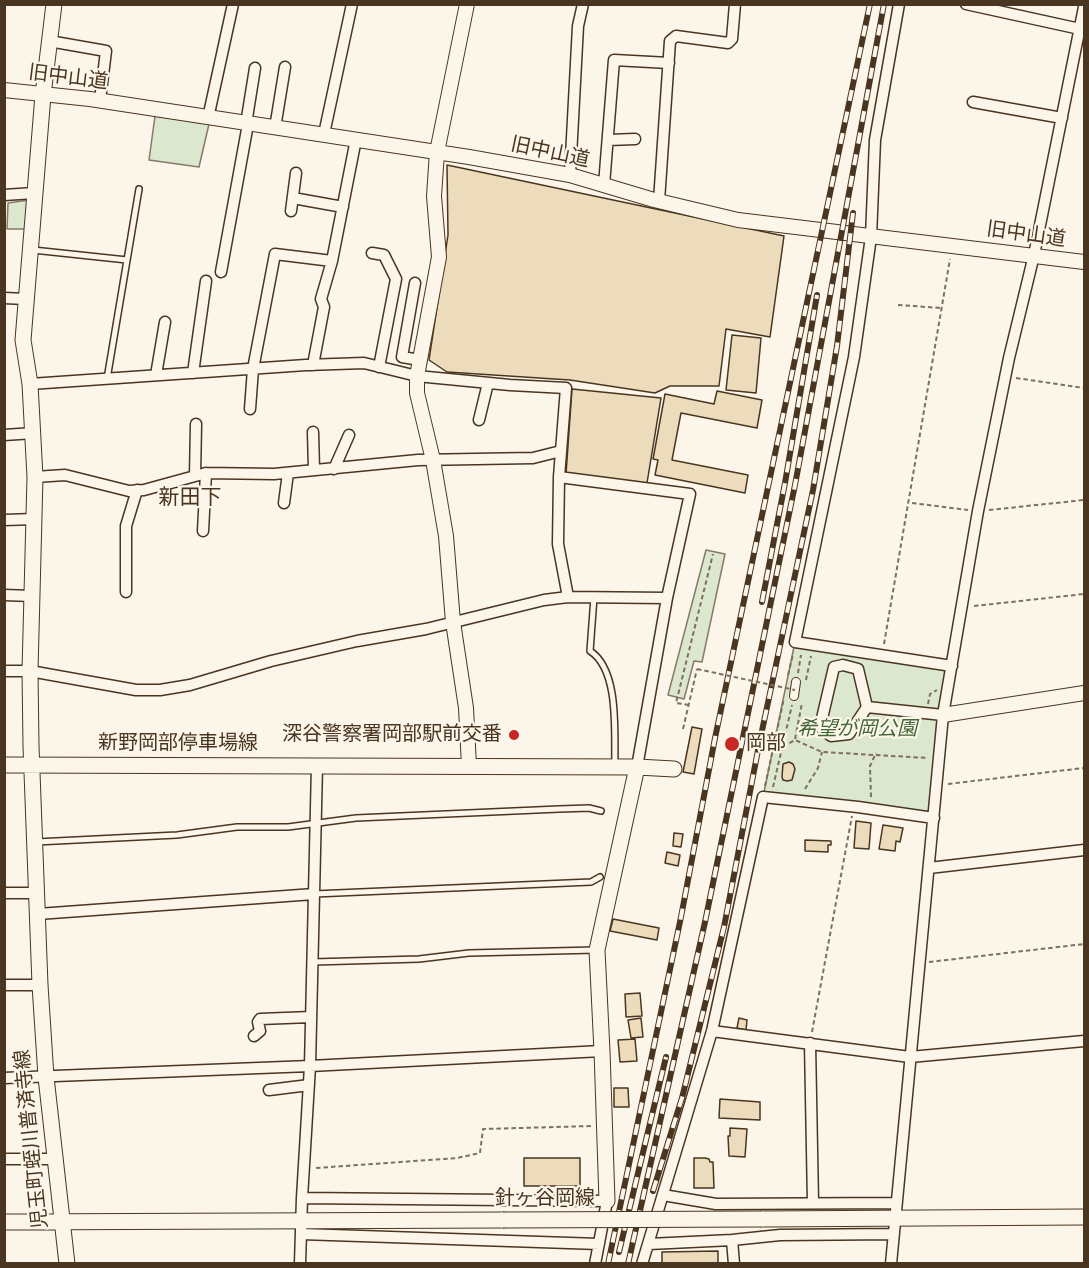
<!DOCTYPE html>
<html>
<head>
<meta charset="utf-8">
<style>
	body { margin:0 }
	#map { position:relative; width:1089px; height:1268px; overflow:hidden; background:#fbf6e9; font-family:"Times New Roman",serif }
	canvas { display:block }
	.frame { position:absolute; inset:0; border:6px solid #4a3520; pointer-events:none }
</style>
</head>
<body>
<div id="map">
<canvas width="1089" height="1268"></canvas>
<div class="frame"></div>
</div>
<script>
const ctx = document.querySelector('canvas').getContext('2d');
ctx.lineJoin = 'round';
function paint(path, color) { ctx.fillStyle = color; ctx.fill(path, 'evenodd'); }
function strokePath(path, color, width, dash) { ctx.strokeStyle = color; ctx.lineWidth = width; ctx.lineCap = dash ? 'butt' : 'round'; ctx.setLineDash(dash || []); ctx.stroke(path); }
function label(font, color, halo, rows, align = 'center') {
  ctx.font = font + ' "Times New Roman","Noto Sans JP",serif'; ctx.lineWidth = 4.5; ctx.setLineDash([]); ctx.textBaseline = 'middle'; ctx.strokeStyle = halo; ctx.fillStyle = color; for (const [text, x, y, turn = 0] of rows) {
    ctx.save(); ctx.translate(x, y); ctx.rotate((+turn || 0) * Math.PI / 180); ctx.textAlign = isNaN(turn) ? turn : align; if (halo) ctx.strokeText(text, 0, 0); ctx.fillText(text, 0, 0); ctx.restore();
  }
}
const green = new Path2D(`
	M155,116L209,124L199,167L149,160Z
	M29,200L26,229H7L8,203Z
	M706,550L725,554L702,662L694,661L684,699L668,695Z
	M795,642L952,666L934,818L763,797Z`);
paint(green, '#dce7d0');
strokePath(green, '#887966', 1.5);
const building = new Path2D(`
	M447,165L784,236L770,337L726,329L719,386H670L655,393L570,380L447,372L429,360L448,235Z
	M732,335L761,338L756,393L726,390Z
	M572,389L661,398L647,483L566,474Z
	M717,391L762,400L757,428L681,413L672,460L748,475L745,493L655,475L658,460L653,459L665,394L714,404Z
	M692,727L702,729L694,774L683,772Z
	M789,762L793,764L795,769L792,780L787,781L783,780L782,777L783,764Z
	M856,821L871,823L869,849L854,848Z
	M883,825L903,828L900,842L896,841L895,851L879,849Z
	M674,833L683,834L681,847L673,846Z
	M805,840L831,841V845H828V852L805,851Z
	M667,852L680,855L678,866L665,863Z
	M613,919L659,928L657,940L610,931Z
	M640,993L642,1016L626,1017L625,994Z
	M641,1018L643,1037L631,1038L628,1020Z
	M739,1018L747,1020L746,1030L737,1028Z
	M635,1039L637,1061L620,1062L618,1040Z
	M614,1088H628L629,1107H614Z
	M720,1099L760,1102V1120L719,1118Z
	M730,1128L747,1129L745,1157L729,1156L728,1136H730Z
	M524,1158H580V1186H524Z
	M694,1158H705L709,1159L710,1162H713L714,1188H694Z
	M718,1251V1264H662V1252Z`);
paint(building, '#ecdcbc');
strokePath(building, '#4a3520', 1.5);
const service = new Path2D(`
	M33,250L127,260
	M107,379L139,189
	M594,597L590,651C620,670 614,734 615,765
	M36,842L177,835L237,827H288L356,818L559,809L589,808L601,811
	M314,894L591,882L600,877
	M313,962L419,959L469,953L596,950`);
const pedestrian = new Path2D(`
	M794,696L796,682`);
const minor = new Path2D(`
	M899,4L875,140L871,237L854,357L795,642L952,666
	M966,4L1080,29
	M49,41L106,51L100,100
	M973,102L1062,118
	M208,118L233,4
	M246,124L255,68
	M275,128L285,67
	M324,134L352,4
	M608,140L635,139
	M570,175L578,26L583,4
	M604,185L614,60L669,63
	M4,195L34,193
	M293,198L343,207
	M659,201L670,41L676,36L728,43L732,39L735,4
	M291,211L296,173
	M372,253L384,255L396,279L379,367
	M221,272L248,124
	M415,283L402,357L420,360
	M4,298L26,299
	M313,365L324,307L321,299L332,261
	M193,373L206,281
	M156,375L165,322
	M30,384L306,365L364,363L417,376L510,385L566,388L559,477L558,544L568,597
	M250,409L253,369L275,254L332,261L356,139
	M479,420L488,383
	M313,432L314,470
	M4,435L34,433
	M334,469L349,435
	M195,476L196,424
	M35,477L65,475L129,491L144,490L206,473L274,474L418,460L533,458L561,451
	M559,477L690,494L667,598L637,767
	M284,503L288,473
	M4,520L35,519
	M203,531L206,473
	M126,592V526L137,490
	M4,595L32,596
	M4,671H30L136,690H160L190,685L271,661L357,641L426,629L544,600L568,597L667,598
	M867,707L858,669L843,665L834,667L820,727L831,736L849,734L867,707L943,715
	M929,868L1084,850
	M4,893H36
	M38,914L314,894
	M4,985H40
	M712,1031L910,1057L1084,1041
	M254,1036L260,1031L258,1022L260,1019L311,1017
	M810,1043L813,1203
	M4,1078L310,1066L602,1051
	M269,1090L309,1085
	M4,1159H56
	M663,1195L716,1204L895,1203
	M302,1198L310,1066L317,765
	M301,1234L599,1244
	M732,1240L734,1264
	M649,1244L732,1240L780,1235L893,1234
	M300,1264L302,1198L607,1201L595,1264
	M642,1264L712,1031L763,797L858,807L934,818
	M891,1264L943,715L978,511L1009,358L1034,255L1084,7`);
const tertiary = new Path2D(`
	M467,4L437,152L434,196L439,257L417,376V393L433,460L446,536L453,622L466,708L469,766
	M4,90L90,99L469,157L570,175L654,200L738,220L1084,262
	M943,715L1084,693`);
const secondary = new Path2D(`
	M54,4L43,95L23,340L30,384L35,477L30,671L31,746L40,985L46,1077L67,1264
	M4,765L637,767L674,769
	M607,1201L602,1051L597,950L637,767
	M762,1219L1084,1217
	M4,1222L503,1220`);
strokePath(service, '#4a3520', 8);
strokePath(pedestrian, '#4a3520', 10);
strokePath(minor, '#4a3520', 13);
strokePath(tertiary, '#4a3520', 16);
strokePath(secondary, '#4a3520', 17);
strokePath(new Path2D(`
	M898,305L941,308
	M1016,378L1084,388
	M912,503L968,510
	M989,510L1084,500
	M974,606L1084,594
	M884,644L950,259
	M798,673L801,655
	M788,675L793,654
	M806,680L811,656
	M928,704L930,694L937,690
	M689,705L676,703L713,554
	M683,729L697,669
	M795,739L802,703
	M783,747L795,740L822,752L928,758
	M948,784L1084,768
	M765,786L784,698
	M773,787L792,705
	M805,789L818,768L822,752
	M871,797L870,766L876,753
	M929,962L1084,944
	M812,1032L852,816
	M316,1168L457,1158L480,1153L483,1129L591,1126`), '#7f6f5c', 2, [4.5, 3]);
strokePath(service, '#fbf6e9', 5);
strokePath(pedestrian, '#fbf6e9', 8);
strokePath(minor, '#fbf6e9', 10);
strokePath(tertiary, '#fbf6e9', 14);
strokePath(secondary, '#fbf6e9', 15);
const rail = new Path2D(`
	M762,602L785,483L817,295
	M653,1191L682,1098L724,927L759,745L813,490L837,346L853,213
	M619,1252L666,1057
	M608,1264L681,917L715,738L870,4
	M628,1264L705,922L795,485L884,4`);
strokePath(rail, '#4a3520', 6);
strokePath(rail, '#fbf6e9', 4, [11]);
const secondaryBridge = new Path2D(`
	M503,1220L762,1219`);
strokePath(secondaryBridge, '#4a3520', 17, []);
strokePath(new Path2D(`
	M697,669L795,690`), '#7f6f5c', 2, [4.5, 3]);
strokePath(secondaryBridge, '#fbf6e9', 15);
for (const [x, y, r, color] of [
	[514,735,6,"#c62828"],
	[732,744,8,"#c62828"]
]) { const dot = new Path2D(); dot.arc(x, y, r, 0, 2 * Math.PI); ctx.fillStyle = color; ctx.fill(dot); strokePath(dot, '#fbf6e9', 2); }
label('20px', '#4a3520', '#fbf6e9', [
	["旧中山道",68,78,7],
	["旧中山道",550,153,12],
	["旧中山道",1026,235,8],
	["新野岡部停車場線",178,744],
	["児玉町蛭川普済寺線",32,1139,-96],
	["針ヶ谷岡線",545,1199]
]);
label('italic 20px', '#436837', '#fbf6e9', [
	["希望が岡公園",857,730]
]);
label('20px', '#4a3520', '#fbf6e9', [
	["深谷警察署岡部駅前交番",502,735],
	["岡部",746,744,"left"]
], 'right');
label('21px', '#4a3520', '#fbf6e9', [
	["新田下",190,498]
]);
</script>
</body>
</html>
